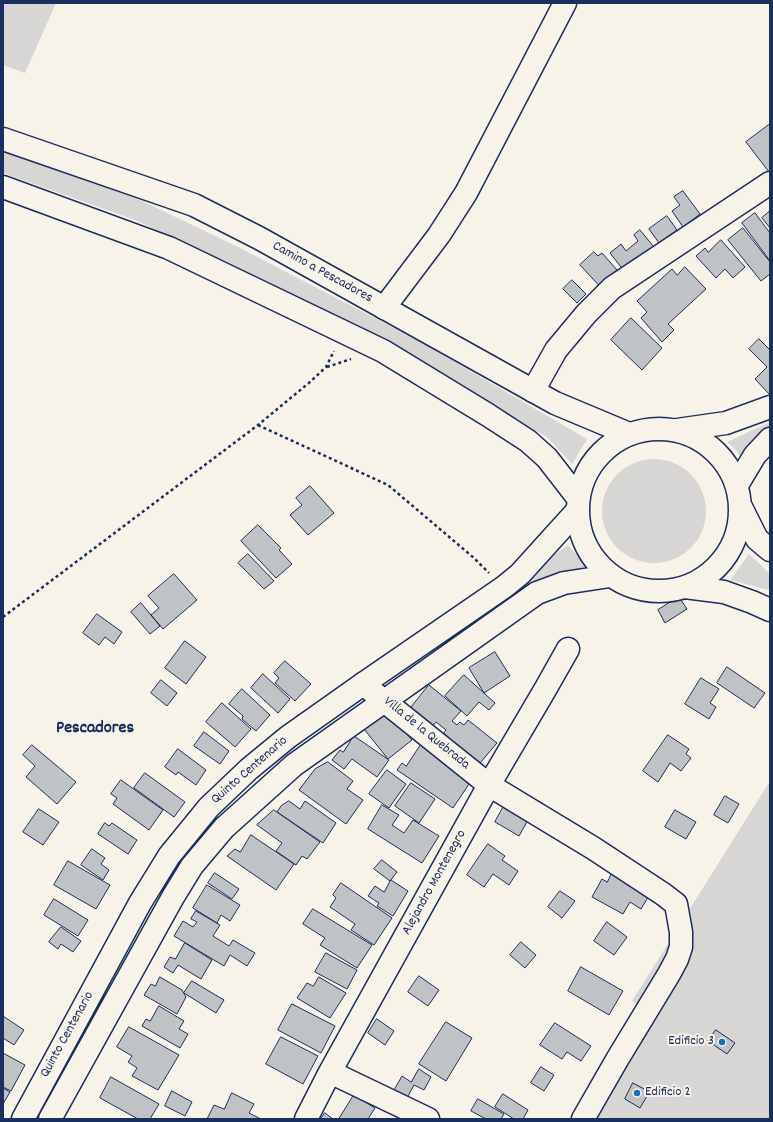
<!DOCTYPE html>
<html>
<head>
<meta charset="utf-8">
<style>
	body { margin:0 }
	#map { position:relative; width:773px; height:1122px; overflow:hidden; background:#f7f3e8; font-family:Dekko,sans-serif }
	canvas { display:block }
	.frame { position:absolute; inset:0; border:4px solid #1b2f5e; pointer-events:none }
</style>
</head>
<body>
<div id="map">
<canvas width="773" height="1122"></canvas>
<div class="frame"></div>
</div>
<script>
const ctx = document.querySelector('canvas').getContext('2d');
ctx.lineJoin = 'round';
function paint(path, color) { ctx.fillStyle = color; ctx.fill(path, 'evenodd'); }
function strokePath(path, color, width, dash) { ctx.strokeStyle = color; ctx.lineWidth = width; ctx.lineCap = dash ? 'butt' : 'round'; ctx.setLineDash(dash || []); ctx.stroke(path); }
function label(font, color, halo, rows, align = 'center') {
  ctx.font = font + ' Dekko,sans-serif'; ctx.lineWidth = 4; ctx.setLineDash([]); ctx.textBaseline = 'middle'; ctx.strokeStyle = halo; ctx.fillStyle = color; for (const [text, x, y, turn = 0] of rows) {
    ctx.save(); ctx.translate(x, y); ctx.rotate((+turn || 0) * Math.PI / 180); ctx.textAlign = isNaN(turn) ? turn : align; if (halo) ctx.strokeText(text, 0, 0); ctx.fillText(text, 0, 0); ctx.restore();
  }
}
paint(new Path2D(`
	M3,3H56L25,73L3,65Z
	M3,151L136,198L242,249L417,340L587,439L572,464L548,438L407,354L231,264L135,220L3,173Z
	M770,422V431L749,450L740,457L736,450L727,442Z
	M602 511a52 52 0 1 1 104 0a52 52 0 1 1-104 0Z
	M568,545L586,566L524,590L518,581Z
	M749,554L770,574V591L765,589L730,580Z
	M770,781V1119H592L649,1011L632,1001Z`), '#d7d6d4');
const building = new Path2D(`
	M770,124V172H769L746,142Z
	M683,191L700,214L683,227L672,211L680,205L674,197Z
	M770,211V228L762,218Z
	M755,213L770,233V261L742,223Z
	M667,216L677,230L659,243L649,229Z
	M743,228L770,262V274L761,281L728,240Z
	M640,230L654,247L624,271L610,253L621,244L626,251L638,241L634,235Z
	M721,240L745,267L733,278L725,269L716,278L696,256L705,248L708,252Z
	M594,252L598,256L602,253L617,270L612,274L618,280L605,292L580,265Z
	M685,267L706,289L668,324L674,330L662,342L641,318L647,312L637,301L672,269L677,275Z
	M572,280L586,294L577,303L563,289Z
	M631,318L662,348L642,370L611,340Z
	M759,339L770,350V395L755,379L767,367L749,349Z
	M310,486L334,513L308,535L290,515L302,505L296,498Z
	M258,525L281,548L279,550L292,564L276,578L241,541Z
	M248,554L274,581L264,589L238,563Z
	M174,574L197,600L163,629L151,615L159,608L148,596Z
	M679,597L687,609L665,623L658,610Z
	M141,603L160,626L150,634L131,612Z
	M97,614L122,632L114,644L105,637L99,645L83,633Z
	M185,641L206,657L186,684L165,668Z
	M495,652L510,676L484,693L469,668Z
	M285,661L311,684L295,701L275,683L279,678L274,673Z
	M727,667L765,693L754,708L717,683Z
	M263,674L290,699L278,713L251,688Z
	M464,675L495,703L489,710L479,702L467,716L445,696Z
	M701,678L719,689L710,703L716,707L709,719L685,704Z
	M161,680L177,693L167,706L151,693Z
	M429,685L461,711L452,721L457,725L460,722L464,725L468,720L497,743L475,769L439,739L446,730L436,722L432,727L410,709Z
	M242,689L270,715L256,731L242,719L243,716L229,704Z
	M222,703L251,729L235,747L206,722Z
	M387,710L412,740L388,759L364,729Z
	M204,732L229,751L220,764L194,746Z
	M668,735L689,749L686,754L691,758L681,771L670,763L658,782L643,771Z
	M354,736L389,760L377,777L352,759L344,769L332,760L340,750L343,752Z
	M422,743L473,778L453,808L397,770L402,763L406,766Z
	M32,745L76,782L57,804L26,777L35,766L23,755Z
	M178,749L206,770L196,785L178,772L176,775L165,767Z
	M328,762L353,781L347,789L363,800L346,824L299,790L315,769Z
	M387,770L406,784L389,808L369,794Z
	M145,773L185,802L174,817L134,788Z
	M121,780L163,810L149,830L113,804L117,798L111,794Z
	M411,783L435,799L419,823L395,806Z
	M725,796L739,804L728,823L714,815Z
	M289,801L300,809L305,801L336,823L323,843L277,812L281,806Z
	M382,805L399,815L392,825L404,833L413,820L439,836L422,863L368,829Z
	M504,806L528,820L519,836L495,822Z
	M39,809L59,822L43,845L23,832Z
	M274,810L320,842L307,859L302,856L296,865L276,851L282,843L257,825Z
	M675,810L696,822L686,839L665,827Z
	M105,823L109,826L112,823L137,840L128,854L98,834Z
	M251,835L294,864L276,890L227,856L235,849L240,852Z
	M488,844L505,856L502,860L518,871L509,885L493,874L484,887L467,875Z
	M92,849L105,858L101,864L109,870L103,880L81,865Z
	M382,860L397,872L390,881L374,869Z
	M68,861L110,885L96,909L54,885Z
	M215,873L239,889L232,899L208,883Z
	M612,873L650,894L641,909L630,902L623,914L592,897L602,879L607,882Z
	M391,880L408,891L393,916L377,906L379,903L368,896L375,886L384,892Z
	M341,883L392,918L374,945L351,930L355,924L330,907L336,898L333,895Z
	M207,885L240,905L230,921L221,915L217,923L193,908Z
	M560,891L575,901L562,918L548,907Z
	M54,899L88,920L78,936L44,915Z
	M313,909L372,945L357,968L320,945L325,938L303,924Z
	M196,911L220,925L213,936L229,946L233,940L255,953L247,966L230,955L224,966L174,936L183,921L193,927L197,922L191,919Z
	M607,922L627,937L614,955L594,941Z
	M61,927L81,941L73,952L61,944L58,949L49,942Z
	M521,942L536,955L525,968L510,955Z
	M185,943L212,960L201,979L178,965L173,973L164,967L170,957L175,959Z
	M326,953L357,970L347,989L315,972Z
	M581,967L623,991L609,1015L568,991Z
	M419,976L439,990L428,1006L408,992Z
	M160,977L182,990L186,997L177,1014L144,995L151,984L155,986Z
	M319,977L346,993L330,1018L297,998L307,983L313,986Z
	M192,981L224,1000L216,1013L184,993Z
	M292,1004L335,1026L321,1053L278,1030Z
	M159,1006L184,1021L179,1029L188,1034L180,1048L142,1026L146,1019L150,1021Z
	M3,1016L24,1030L14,1045L3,1038Z
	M377,1019L394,1031L385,1045L368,1033Z
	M446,1022L472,1038L446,1081L419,1064Z
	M555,1023L591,1046L581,1061L567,1052L562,1059L540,1045Z
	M129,1027L179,1055L158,1090L132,1076L137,1068L128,1062L132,1056L117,1047Z
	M716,1030L735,1043L727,1054L708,1041Z
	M281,1037L318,1056L303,1084L266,1064Z
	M3,1053L25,1065L11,1091L3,1087Z
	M541,1067L554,1075L544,1091L531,1083Z
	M419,1069L431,1077L424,1090L414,1085L407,1098L394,1090L402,1076L411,1082Z
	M111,1077L159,1104L150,1119H138L100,1098Z
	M633,1083L646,1090L647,1096L640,1108L625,1099Z
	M3,1088L10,1092L3,1104Z
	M172,1091L192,1102L185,1116L165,1106Z
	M232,1093L254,1104L249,1113L261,1119H207L214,1105L224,1109Z
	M503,1094L528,1110L523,1119H514L495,1107Z
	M354,1095L375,1108L368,1119H339Z
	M478,1099L504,1114L501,1119H486L471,1111Z
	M325,1113L333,1119H321Z`);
paint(building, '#c0c3c5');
strokePath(building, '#1b2f5e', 1);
const minor = new Path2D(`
	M384,308L439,235L466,193L565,3
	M533,391L556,350L586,314L612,288L770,183
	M677,430L726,423L770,407
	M737,485L755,455L770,439
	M363,684L489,785L593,848L663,894L676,904L681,932V947L677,959L669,974L618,1058L583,1119
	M330,1072L428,1119
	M306,1119L330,1072L489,785L546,688L568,649`);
const major = new Path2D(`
	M23,1119L140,903L169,856L209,807L249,769L288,737L363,684L504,587L520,574L577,511
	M50,1119L173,897L192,866L224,828L294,765L537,593L564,583L610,576`);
const highway = new Path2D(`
	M3,139L194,205L259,238L555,403L629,434
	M3,187L169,248L383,351L488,415L528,441L547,458L578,498
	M578 510a81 81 0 1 1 162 0a81 81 0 1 1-162 0Z
	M741,507L757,539L770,550
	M685,587L724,592L752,602L770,610`);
strokePath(minor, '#1b2f5e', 25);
strokePath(major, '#1b2f5e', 25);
strokePath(highway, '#1b2f5e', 25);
strokePath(new Path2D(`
	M327,367L351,359
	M258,425L388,485L474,558L489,573
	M3,617L258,425L310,382L326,367L334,351`), '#1b2f5e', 2.5, [3, 3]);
strokePath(minor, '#f7f3e8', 22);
strokePath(major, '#f7f3e8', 22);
strokePath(highway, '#f7f3e8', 22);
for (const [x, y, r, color] of [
	[722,1042,4,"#1f6fb2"],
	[637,1093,4,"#1f6fb2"]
]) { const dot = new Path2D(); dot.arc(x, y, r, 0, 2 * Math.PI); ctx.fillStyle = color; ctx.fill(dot); strokePath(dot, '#f7f3e8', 1.5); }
label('14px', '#1b2f5e', '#f7f3e8', [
	["Camino a Pescadores",322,273,29],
	["Villa de la Quebrada",426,734,39],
	["Quinto Centenario",250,771,-41],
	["Alejandro Montenegro",435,883,-61],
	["Quinto Centenario",68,1035,-61]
]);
label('14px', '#1b2f5e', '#f7f3e8', [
	["Edificio 3",714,1042],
	["Edificio 2",645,1093,"left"]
], 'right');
label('bold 18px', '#1b2f5e', '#f7f3e8', [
	["Pescadores",95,730]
]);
</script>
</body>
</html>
